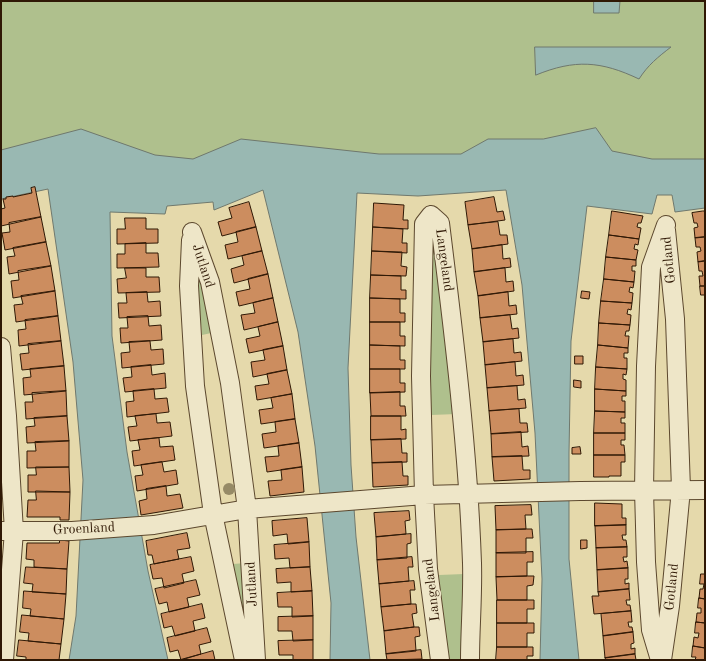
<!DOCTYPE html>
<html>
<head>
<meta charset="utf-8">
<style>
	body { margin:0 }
	#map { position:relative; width:706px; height:661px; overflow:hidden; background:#e5d9ab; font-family:"Old Standard TT",serif }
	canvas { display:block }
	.frame { position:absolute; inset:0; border:2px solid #2f1805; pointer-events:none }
</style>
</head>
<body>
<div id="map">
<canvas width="706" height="661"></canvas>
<div class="frame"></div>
</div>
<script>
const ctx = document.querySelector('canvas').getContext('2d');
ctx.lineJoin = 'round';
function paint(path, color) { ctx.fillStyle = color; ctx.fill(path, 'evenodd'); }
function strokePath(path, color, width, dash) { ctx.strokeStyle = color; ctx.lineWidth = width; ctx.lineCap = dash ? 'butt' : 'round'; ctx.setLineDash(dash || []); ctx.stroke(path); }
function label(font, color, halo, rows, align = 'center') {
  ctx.font = font + ' "Old Standard TT",serif'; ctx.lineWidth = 3.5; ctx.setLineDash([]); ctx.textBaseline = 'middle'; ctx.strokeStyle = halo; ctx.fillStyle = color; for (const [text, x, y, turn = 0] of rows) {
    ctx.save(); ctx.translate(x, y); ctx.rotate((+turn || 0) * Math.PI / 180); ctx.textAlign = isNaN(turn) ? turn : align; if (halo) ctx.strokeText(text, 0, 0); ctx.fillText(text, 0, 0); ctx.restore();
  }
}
paint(new Path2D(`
	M1,1H705V168L1,172Z
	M433,226L457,414L431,415L429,332Z
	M201,268L216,332L202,335L197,276Z
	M246,563L245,621L233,564Z
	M464,574V660H447L442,623L439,575Z`), '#afc08d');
const water = new Path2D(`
	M594,1H620L619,13H594Z
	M535,47H671C658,57 648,65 639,79C601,61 575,59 536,75Z
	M596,128L612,151L652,159H705V208L675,212L672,195H657L652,214L587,206L571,341L569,453V559L579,660H540L542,579L535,433L522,285L506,190L418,196L357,193L348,368L351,465L356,537L370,660H330L331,603L315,446L298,332L263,190L214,210L213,202L167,206L165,214L110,212L112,336L127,452L148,571L168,660H69L76,616L83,480L73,362L48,189L1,199V150L81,129L155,155L193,159L241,139L379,154H461L488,139H543Z`);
paint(water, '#99b8b2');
strokePath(water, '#6f786d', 1);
const building = new Path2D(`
	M35,187L41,217L1,226V209L5,208L3,199H6V197L13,196V197L32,193L31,188Z
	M494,197L497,212L503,211L505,220L468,225L465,202Z
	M249,202L256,227L222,236L218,222L232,218L229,208Z
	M374,203L404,205L403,220H408V229L373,227Z
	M612,211L643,216L641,223H638L637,227L641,228L639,239L609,235Z
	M703,211H705V237L695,238L694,228L698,227L697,223H694L692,213Z
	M41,217L46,242L5,250L2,233L10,232L9,223Z
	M125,218H146V229H158V243L117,244V229H125Z
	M498,222L500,235H507L508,244L472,249L468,225Z
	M256,227L262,251L228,259L225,245L238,242L236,232Z
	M373,227L403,229L402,243H407V253L372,251Z
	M609,235L639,239L638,245L635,244L634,249L638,250L636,260L606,257Z
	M705,237V261L698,262L697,252L701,251L700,247H696L695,238Z
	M46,242L51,266L9,274L7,257L15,256L13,248Z
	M146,243V253H158L159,267L117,268V254H125V244Z
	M502,245L503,259L510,258L511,267L474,272L472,249Z
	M262,251L268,274L234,283L231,269L244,265L242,256Z
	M372,251L402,252L401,266L407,267L406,276L371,275Z
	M606,257L636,260V266H632V271H635L634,282L604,279Z
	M705,261V286H700L699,276H703L702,271H699L698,262Z
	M51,266L55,291L13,298L11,281L19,280L18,271Z
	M125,268H146V277H159L160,292L118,293L117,279L126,278Z
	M505,268L506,282L513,281L514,291L478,296L474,272Z
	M268,274L273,298L239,306L236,292L250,289L248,279Z
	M371,275L401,276V290H406V299L370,298Z
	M604,279L634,282L633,288L630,287L629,292L633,293L632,303L601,301Z
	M700,286H705V299V295H701Z
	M55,291L58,316L16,322L14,305L23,304L21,296Z
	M582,291L590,292L589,299L581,298Z
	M147,292L148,302L160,301L161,316L119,318L118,303H127L126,293Z
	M508,292L509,306L516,305L517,314L480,318L478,296Z
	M273,298L278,322L244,330L241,315L255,313L253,303Z
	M370,298L400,299V313H405V322H370Z
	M601,301L632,303L631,310L628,309L627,314L631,315L630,325L599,323Z
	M510,315L512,329L518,328L519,338L483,342L480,318Z
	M58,316L61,341L19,346L18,330L26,329L25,320Z
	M148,316L149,326L161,325L162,340L121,343L120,328H128L127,317Z
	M278,322L283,346L249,353L246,339L260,336L258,327Z
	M370,322H400V336H405V346L370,345Z
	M599,323L630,325L629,331H626L625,336H629L628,348L598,345Z
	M513,339L514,353L521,352L522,361L485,365L483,342Z
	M61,341L64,366L22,370L20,354L29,353L28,344Z
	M150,341L151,350L163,349L164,364L122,368L121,353L130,352L129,342Z
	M370,345L400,346V360H405V369H370Z
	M598,345L628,348V353H624V358H627V369L596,367Z
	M283,346L287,370L253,377L251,362L265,360L263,350Z
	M575,356H583V364H575Z
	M515,362L516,376L523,375L524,385L487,388L485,365Z
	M151,365L152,375L165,373L166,388L125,392L123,378L132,377L131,367Z
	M64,366L66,391L24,395L23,378L31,377L30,369Z
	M596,367L627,369L626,375L623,374V379L626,380V391L595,389Z
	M370,369H400V383H405V392L370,393Z
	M287,370L292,394L257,400L255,386L269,384L267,374Z
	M574,380L581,381V388L574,387Z
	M517,386L518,400L525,399L526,408L489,411L487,388Z
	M154,389L155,399L167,398L169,412L127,417L126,402L134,401L133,391Z
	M595,389L626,391V396H622V401H625V412L595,411Z
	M66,391L67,416L26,419L25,402H33L32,393Z
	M400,392V406H405L406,416H371L370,393Z
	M292,394L295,419L261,424L259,410L273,408L271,398Z
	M519,409L520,423H527L528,432L491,434L489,411Z
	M595,411L625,412V418H621V423H625V433H594Z
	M156,414L157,423L170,422L172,436L130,441L128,427L137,426L135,416Z
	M67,416L69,441L27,443L26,427L35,426L34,418Z
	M371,416H401V430L406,429V439L371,440Z
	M295,419L299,443L264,448L262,434L276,432L275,422Z
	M521,432L522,447L528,446L529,456L492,457L491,434Z
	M594,433H625V440H621V445H624L625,455H594Z
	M159,438L160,447L173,446L175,460L134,466L132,451L140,450L138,440Z
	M401,439L402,453H407V462L372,463L371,440Z
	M69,441V467L27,468V451H36L35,442Z
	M299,443L302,467L267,472L265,457L279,456L278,446Z
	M580,447L581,454H572V448Z
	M594,455H625V462H621V476H609V477H594Z
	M522,456L523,470H530V479L494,481L492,457Z
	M162,462L164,472L176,470L178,484L137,491L135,476L143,475L141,465Z
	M402,462L403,476H408V485L373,487L372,463Z
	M36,467H69L70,492H28V475H36Z
	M302,467L304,492L270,496L268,481L282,480L281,470Z
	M166,486L167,496L180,494L183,508L141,515L139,501L147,499L146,489Z
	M36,491L70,492L69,520H60V517H27L28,500H36Z
	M595,503L622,504V518H626V525L595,526Z
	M531,505L532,515H525L526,529L496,530L495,506Z
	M409,511L410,520L405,521L406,534L376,537L374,513Z
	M307,518L309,542L288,544L287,534L273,536L272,521Z
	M626,525V535H622L623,540H626L627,547L596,548L595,526Z
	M526,529H532L533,538H526V553H496V530Z
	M187,533L190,548L177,550L179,559L154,564L152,555H148L146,541Z
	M411,534V543L407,544V558L377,560L376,537Z
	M60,540L69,541L67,569L34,567V560L26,559L27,543H59Z
	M581,540H587V548L581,549Z
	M309,542L310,567L290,568L289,558L275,559L274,545Z
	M627,547V557H623L624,562L627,561L628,568L597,570L596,548Z
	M533,552V562H527V576L496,577V553Z
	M191,557L194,571L182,574L184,583L164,588L162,578L153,579L150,565Z
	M412,557L413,567H408L409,581L379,584L377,560Z
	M26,567L67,569L66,594L32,592L33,584L24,583Z
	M310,567L312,591L291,592V582L277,583L276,569Z
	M628,568V579H625V584L629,583V589L598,592L597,570Z
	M701,574H705V599L699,598L700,589H703L704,584H700Z
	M527,576H534L533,585L527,586V600H497L496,577Z
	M196,580L200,595L187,598L189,607L169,612L167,602L159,604L155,589Z
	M414,581L415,590H410L411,604L381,607L379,584Z
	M629,589L630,600H626L627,605H630L631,611L594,614L592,596H599L598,592Z
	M24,591L66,594L64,619L30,616L31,609L23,608Z
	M312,591L313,616L292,617V607H278L277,593Z
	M699,598L705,599V623L696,622L697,613H701V608H698Z
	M497,600H534V609H527V623H497Z
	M202,604L205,618L193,621L195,631L175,636L172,626L164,628L161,614Z
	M411,604H416L417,613L412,614L414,627L384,631L381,607Z
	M631,611L632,622H628L629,627H632L633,632L603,636L601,614Z
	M22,615L64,619L61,644L28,641L29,633L20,632Z
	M313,616V640L293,641L292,631H278V617Z
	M696,622L705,623V648L693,646L694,637L698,638L699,633H695Z
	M497,623H534V633H527V647H497Z
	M414,627H419L420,636L415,637L416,651L386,654L384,631Z
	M207,628L211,642L199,645L201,654L181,660L178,650L170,652L167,638Z
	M633,632L634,643L631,644V649L635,648V654L605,658L603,636Z
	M19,640L61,644L59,660H26V657L17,656Z
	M313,640V660H293V655H279L278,641Z
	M693,646L705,648V660H695L696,657H692Z
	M497,647H533V656H527V660H496Z
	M421,650L422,659L387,660L386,654Z
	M213,651L215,660H179L201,654Z
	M635,654L636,660H606L605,658Z`);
paint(building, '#cc8d5f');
strokePath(building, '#2f1805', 1);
const street = new Path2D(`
	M192,232L210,282L230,383L247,509L256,660
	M191,240L189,286L195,386L213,514L244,660
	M1,347L7,416L14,531L4,660
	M1,531H72L154,525L247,509L424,495L580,491L705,490
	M440,660L428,569L424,495L421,376L424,224L431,215L440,223C454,336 468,449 472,563C473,595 470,628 470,660
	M660,660L651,630L646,562L644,490L646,366L651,267L666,225
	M662,660L670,606L681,489L675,319L666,230`);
strokePath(street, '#5c482e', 20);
strokePath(street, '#eee6c8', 18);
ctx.fillStyle = '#968a66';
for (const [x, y] of [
	[229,489]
]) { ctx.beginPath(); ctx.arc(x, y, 6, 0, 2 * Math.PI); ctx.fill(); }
label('14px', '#2f1805', '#eee6c8', [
	["Langeland",444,260,82],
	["Gotland",669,260,-96],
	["Jutland",203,266,72],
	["Groenland",84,529,-3],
	["Jutland",252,584,-93],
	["Gotland",672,587,-84],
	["Langeland",432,590,-97]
]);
</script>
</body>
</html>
